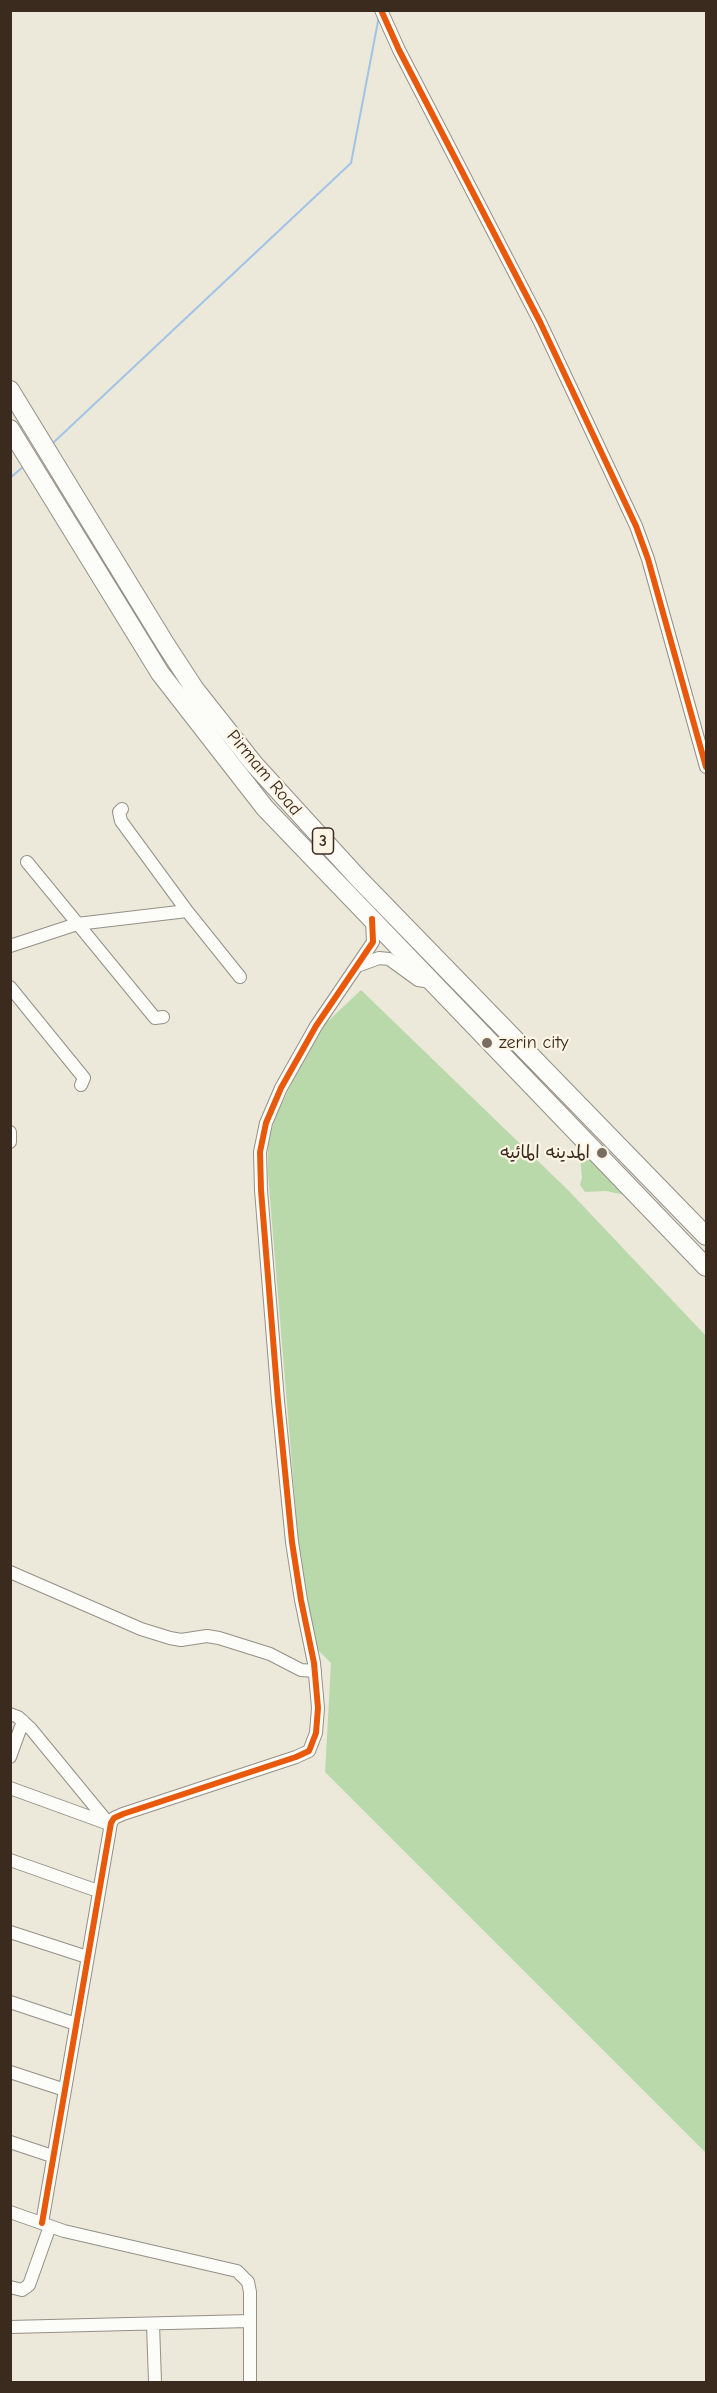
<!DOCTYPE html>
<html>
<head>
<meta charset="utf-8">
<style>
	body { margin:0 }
	#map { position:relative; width:717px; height:2393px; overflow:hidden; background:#ece8da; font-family:"Comic Neue",sans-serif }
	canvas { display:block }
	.frame { position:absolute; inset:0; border:12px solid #3b2a1e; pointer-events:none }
</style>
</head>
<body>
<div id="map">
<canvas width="717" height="2393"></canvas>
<div class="frame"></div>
</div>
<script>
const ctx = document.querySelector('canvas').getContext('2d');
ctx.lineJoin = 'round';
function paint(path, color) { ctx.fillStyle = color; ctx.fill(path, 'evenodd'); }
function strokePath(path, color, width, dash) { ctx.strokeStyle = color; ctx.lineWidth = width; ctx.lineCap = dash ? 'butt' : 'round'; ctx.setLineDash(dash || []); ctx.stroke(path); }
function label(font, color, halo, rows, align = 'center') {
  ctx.font = font + ' "Comic Neue","Playpen Sans Arabic",sans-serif'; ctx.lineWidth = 4.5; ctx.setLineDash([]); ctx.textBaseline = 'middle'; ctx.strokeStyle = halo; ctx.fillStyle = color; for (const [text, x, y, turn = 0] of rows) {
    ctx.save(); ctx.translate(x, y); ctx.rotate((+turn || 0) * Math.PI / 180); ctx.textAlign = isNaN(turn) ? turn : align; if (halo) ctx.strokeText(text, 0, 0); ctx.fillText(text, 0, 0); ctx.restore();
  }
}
paint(new Path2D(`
	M361,990L569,1191L706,1336V2153L325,1772L331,1663L316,1648L299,1550L268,1174V1141L276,1116L296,1074L325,1024Z
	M579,1147L625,1195L606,1191L585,1192L580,1185L582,1177Z`), '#bad9aa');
strokePath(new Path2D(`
	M54,442L351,163L379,16
	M10,478L23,467`), '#a0c4e8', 2);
const minor = new Path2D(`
	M381,10L399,50L540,322L636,526L648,559L706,767
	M122,809L119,812L121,821L187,911
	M27,862L155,1018L163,1017
	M10,946L77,924L187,911L240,977
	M357,966L379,958L389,959L418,980L431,982
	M10,987L84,1078L81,1085
	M10,1132V1142
	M10,1572L141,1629L170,1638L181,1640L207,1636L219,1638L270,1654L301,1670L315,1671
	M10,1714L18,1717L31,1729L110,1825
	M10,1757L23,1721
	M10,1788L109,1824
	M10,1860L98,1891
	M10,1932L87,1957
	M10,2002L76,2024
	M10,2072L65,2090
	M10,2142L52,2156
	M10,2212L64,2231L237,2271L248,2282L250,2292V2382
	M42,2223L111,1823L114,1818L123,1814L296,1757L309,1751L311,1746L316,1733L318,1708L314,1663L301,1600L292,1542L278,1401L261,1190L260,1152L266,1123L281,1088L316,1026L373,942L372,920
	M10,2287L22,2290L29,2285L50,2226
	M153,2324L155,2382
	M10,2327L249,2321`);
const highway = new Path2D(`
	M10,390L166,645L194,688L254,764L359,879L706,1236
	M10,429L160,673L265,808L706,1267`);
strokePath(minor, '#959087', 14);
strokePath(highway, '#959087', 20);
strokePath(minor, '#fcfcf9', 12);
strokePath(highway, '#fcfcf9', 18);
strokePath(new Path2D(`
	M381,10L399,50L540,322L636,526L648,559L706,767
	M42,2223L111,1823L114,1818L123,1814L296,1757L309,1751L311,1746L316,1733L318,1708L314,1663L301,1600L292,1542L278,1401L261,1190L260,1152L266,1123L281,1088L316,1026L373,942L372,919`), '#e8590c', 6);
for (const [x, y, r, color] of [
	[487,1043,6,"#796c60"],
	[602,1153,6,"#796c60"]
]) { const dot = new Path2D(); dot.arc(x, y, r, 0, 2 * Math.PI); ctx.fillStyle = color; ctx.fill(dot); strokePath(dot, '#fcf5e5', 2); }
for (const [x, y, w] of [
	[323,841,21]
]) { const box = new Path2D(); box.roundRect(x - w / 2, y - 13, w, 26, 4.5); ctx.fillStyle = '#fcf5e5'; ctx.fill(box); strokePath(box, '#3b2a1e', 1.5); }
label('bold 16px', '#3b2a1e', null, [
	["3",323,841]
]);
label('18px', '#3b2a1e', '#fcf5e5', [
	["Pirmam Road",264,773,50]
]);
label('18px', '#3b2a1e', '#fcf5e5', [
	["zerin city",499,1043],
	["المدينه المائيه",590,1153,"right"]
], 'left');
</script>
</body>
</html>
